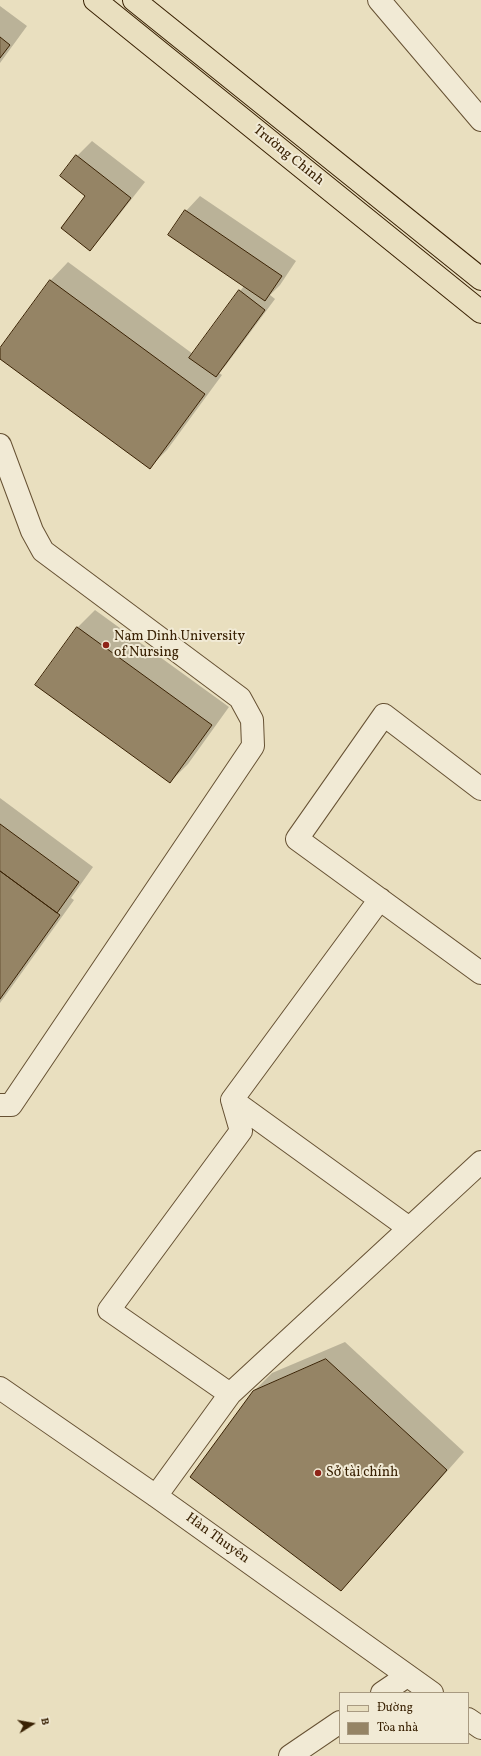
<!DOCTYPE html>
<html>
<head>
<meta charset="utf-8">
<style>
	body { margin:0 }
	#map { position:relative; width:481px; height:1756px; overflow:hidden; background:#e9dfbf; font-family:Vollkorn,serif }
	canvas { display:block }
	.legend { position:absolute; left:339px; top:1692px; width:130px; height:52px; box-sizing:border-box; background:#f1ead5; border:1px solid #a89a81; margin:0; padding:5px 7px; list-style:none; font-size:12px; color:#3a2204 }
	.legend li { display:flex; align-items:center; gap:8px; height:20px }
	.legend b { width:20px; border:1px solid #a89a81 }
	.north { position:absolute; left:12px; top:1704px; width:40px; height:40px; -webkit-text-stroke:3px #f1ead5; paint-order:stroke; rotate:79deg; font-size:11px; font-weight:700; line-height:16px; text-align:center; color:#3a2204 }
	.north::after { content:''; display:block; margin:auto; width:14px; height:18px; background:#3a2204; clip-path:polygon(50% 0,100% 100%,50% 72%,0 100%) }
</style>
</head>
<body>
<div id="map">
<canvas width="481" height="1756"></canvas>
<ul class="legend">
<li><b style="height:5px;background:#e9dfbf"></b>Đường</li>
<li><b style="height:11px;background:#958465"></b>Tòa nhà</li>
</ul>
<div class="north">B</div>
</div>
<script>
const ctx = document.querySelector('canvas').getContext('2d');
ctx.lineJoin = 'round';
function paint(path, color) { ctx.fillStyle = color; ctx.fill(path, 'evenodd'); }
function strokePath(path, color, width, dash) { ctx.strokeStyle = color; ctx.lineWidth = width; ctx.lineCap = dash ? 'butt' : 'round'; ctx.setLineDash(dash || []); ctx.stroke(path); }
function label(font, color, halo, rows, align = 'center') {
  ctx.font = font + ' Vollkorn,serif'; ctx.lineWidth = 4; ctx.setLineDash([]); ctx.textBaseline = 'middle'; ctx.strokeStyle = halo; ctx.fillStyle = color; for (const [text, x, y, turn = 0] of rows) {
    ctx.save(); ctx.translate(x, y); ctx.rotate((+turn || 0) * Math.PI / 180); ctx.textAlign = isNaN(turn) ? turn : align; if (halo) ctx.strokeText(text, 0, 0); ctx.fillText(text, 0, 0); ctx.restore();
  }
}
paint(new Path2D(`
	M0,6L27,26L0,63Z
	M92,141L145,182L104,234L90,249L87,196L61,176L77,156Z
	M200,196L296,261L280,285L270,295L275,299L226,365L219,373L222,375L167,450L149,468L0,358V350L51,280L68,262L193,354L244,286L186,211Z
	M95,610L229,707L188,764L170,782L78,627Z
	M0,798L93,867L71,898L74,900L0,1003Z
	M345,1342L464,1452L359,1571L341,1589L253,1392L272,1373Z`), '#0003');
const building = new Path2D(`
	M0,37L10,45L0,58Z
	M76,155L131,198L90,251L61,228L85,196L60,176Z
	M185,210L282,276L265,301L168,235Z
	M50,280L205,394L150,469L0,359V348Z
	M239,290L265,310L216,377L189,358Z
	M77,627L212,725L170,783L35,685Z
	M0,824L79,882L57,913L0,871Z
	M0,871L60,915L0,999Z
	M326,1359L447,1470L341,1591L190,1477L253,1391Z`);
paint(building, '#958465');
strokePath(building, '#3a2204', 1);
const minor = new Path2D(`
	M379,0L481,120
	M0,445L32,531L43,551L240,698L252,720L253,746L11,1105H0
	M481,789L384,715L297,839L481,973
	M232,1100L409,1228
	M0,1388L156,1496L432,1693
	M230,1394L109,1310L241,1131L232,1100L380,899
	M156,1496L230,1394L481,1162
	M382,1693L407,1676
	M468,1719L481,1728
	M290,1756L340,1722`);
const major = new Path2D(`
	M95,0L481,312
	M134,0L481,279`);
strokePath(minor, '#665133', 24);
strokePath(major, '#3a2204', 24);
strokePath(minor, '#f1ead5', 22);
strokePath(major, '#e9dfbf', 22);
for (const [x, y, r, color] of [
	[106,645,4,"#8f2418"],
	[318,1473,4,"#8f2418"]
]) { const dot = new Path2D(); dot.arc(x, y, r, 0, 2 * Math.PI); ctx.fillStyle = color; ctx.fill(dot); strokePath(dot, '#f1ead5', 1.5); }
label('14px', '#3a2204', '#f1ead5', [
	["Trường Chinh",288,156,39],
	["Hàn Thuyên",217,1539,36]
]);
label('14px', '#3a2204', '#f1ead5', [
	["Nam Dinh University",114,637],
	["of Nursing",114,653],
	["Sở tài chính",326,1473]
], 'left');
</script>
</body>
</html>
